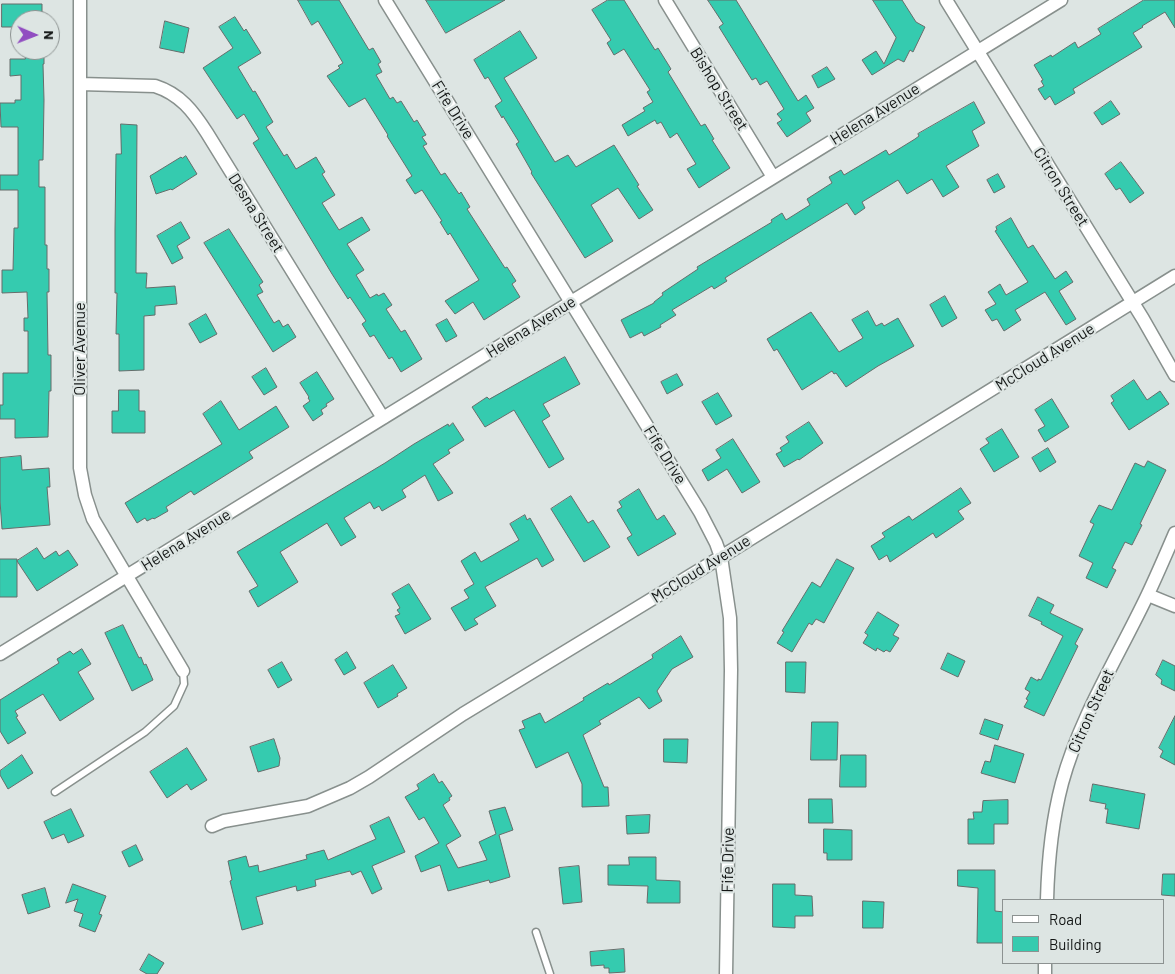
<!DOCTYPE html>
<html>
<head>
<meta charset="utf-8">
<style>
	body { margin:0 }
	#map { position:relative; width:1175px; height:974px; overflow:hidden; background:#dde5e3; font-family:Barlow,sans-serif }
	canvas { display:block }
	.legend { position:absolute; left:1002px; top:899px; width:162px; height:65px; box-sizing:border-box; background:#dde5e3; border:1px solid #8c9291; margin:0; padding:6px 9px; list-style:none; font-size:15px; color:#131615 }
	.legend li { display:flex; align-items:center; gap:10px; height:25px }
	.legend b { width:25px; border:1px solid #8c9291 }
	.north { position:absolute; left:10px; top:10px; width:50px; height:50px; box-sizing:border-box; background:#dde5e3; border:1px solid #8c9291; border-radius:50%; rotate:91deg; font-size:14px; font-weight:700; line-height:20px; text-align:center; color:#131615 }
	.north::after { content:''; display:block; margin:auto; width:18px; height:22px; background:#914dc1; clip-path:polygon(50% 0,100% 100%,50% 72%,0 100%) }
</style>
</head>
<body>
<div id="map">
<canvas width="1175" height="974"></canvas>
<ul class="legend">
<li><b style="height:6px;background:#fff"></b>Road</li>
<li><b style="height:14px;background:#35cbaf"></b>Building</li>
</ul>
<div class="north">N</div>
</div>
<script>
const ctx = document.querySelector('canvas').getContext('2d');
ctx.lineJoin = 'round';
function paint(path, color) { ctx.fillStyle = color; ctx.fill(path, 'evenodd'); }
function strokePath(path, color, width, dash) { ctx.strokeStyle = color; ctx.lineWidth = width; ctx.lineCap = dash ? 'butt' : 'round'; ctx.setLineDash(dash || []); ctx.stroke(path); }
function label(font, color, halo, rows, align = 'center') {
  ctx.font = font + ' Barlow,sans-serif'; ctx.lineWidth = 4.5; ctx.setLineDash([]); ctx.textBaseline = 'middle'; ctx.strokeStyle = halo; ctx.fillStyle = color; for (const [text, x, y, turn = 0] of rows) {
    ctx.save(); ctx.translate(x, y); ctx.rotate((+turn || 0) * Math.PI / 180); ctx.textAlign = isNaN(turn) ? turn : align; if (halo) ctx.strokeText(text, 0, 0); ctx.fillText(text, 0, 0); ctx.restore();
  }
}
const building = new Path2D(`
	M298,0H339L369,50L373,48L381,62L378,64L382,72L376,75L390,99L393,97L397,103L401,101L414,122L417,120L426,135L422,137L427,144L423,146L441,175L445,173L459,194L461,192L470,207L467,209L505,268L507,267L516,281L512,284L520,297L484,320L473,302L455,314L445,301L479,280L450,233L448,235L440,222L442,221L422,190L415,194L406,180L412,176L387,136L388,135L365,98L349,107L327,76L340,68L338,66L343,63L318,21L312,25Z
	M426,0H505L446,33Z
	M608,0H624L655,50L658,48L671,69L668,72L701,126L705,124L714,139L712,140L730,168L699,188L687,169L696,164L677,133L670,138L661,122L657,124L655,120L628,136L622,125L645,111L643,108L653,102L647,92L650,90L624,49L614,55L607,43L611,40L592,10Z
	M708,0H736L798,101L806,95L814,108L806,113L811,121L787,137L777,123L782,120L777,114L784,109L767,81L760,85L756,78L752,80L719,27L723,24Z
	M873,0H902L916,22L925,27L913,52L910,50L904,62L898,59L872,75L862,60L876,51L884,64L896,38Z
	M1144,0H1175V28L1165,12L1142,26L1143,27L1133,33L1142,47L1073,89L1075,93L1055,105L1050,96L1045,100L1038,89L1044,86L1041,81L1043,80L1034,65L1051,55L1052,57L1075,42L1078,48L1101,34L1098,29Z
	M2,4H42V20H20V27H2Z
	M235,17L244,31L246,29L261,53L238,67L253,92L255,91L273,122L266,127L284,156L287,154L296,169L316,157L325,172L322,174L335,195L322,203L339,230L362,217L370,230L347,244L364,270L356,275L370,298L377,294L378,296L384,293L392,305L386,309L401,332L405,330L422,359L401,372L392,357L389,359L374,335L370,337L362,324L366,321L350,297L348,299L332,274L253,143L259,139L244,114L237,119L203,68L233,48L219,27Z
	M165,21L189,28L184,53L160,48Z
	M520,31L537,58L504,78L553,159L555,162L568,155L576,167L614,145L639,185L637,186L653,210L639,219L618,188L591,205L613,241L585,258L531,173L532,172L516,144L519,142L503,116L502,118L495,106L502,101L488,77L485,79L474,60Z
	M25,50H44V64H43L44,100L43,160H39V187H45V245H47V269H49V292H47L48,355H51V391H49L48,437L15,438V419H0V405H3V373H28V331H24V318H28L27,292L2,293V270H13L14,228H18V190H0V175H18V127H1L0,103H15V100H21V75L10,76V59H25Z
	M827,67L835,79L818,88L812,76Z
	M1111,101L1120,114L1102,125L1094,113Z
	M974,102L985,123L972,131L979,146L946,166L959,187L943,197L932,179L907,194L898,180L862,202L865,208L855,215L847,203L728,276L725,278L727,281L714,289L712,286L672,310L676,315L660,325L661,327L644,336L642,332L630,338L621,320L654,303V302L663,295L662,293L698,269L697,267L772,222L771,220L782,213L786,220L810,205L807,199L832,183L829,177L841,170L844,175L886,150L889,155L915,139L919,136L918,134Z
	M121,124L137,125L136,273H147L146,288L175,286L177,304L155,306V315L144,316V370L119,371V334H116L117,293H115V230L116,154H121Z
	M186,156L197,174L172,190L171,189L156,194L150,176L181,157L182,158Z
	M1121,162L1144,193L1130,203L1120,188L1116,190L1105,174Z
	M998,174L1005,187L994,193L987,180Z
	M1011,218L1028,248L1033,245L1055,279L1066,271L1073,282L1059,291L1076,319L1066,325L1045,292L1015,310L1021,320L1004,331L997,319L992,321L985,310L996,304L988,292L1000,284L1006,295L1028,282L995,231L997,230L996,227Z
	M181,222L190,238L177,246L183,258L172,264L157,236Z
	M229,229L263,282L259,285L263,292L257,295L274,323L279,320L283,327L288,324L296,337L273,352L204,243Z
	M945,296L957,318L942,327L930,305Z
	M868,311L876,326L882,323L884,326L898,318L914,346L878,366L846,387L836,373L834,374L832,371L802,390L777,349L774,351L767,339L811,312L839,352L863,338L852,320Z
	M206,314L217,334L200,343L189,324Z
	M447,319L457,336L446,342L436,325Z
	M565,357L580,384L543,404L550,416L542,421L564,459L549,468L514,410L485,427L472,407L487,397L489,399Z
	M266,368L277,387L264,395L252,377Z
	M317,372L334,399L326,404L327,406L321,410L323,414L313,421L303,406L310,401L308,398L309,397L300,383Z
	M677,374L683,385L667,394L661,382Z
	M1134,380L1147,400L1160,391L1169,404L1129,430L1111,403L1114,401L1111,396Z
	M119,390H139V411H145V433H112V411H118Z
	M718,393L732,416L716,425L702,402Z
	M1052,399L1069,427L1045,442L1038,430L1045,426L1035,410Z
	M221,401L239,430L276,406L289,427L249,452L253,458L194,495L191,491L166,507L168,511L154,519L153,518L147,521L145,518L137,523L125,503L222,444L203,414Z
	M809,422L823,443L799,460L798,459L784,467L776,454L782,451L780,448L789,442L786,437Z
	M453,423L464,440L448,450L450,453L433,464L453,493L438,501L425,475L402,490L406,497L382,511L379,506L374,509L370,502L344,518L356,537L341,546L327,523L280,552L298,582L258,607L249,591L258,586L237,552L385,463L414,444L448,424L449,426Z
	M1002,429L1019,457L994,472L980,449L989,443L986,439Z
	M733,439L760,482L742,493L727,469L708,481L702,470L721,458L716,450Z
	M1048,448L1056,462L1040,472L1032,458Z
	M21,456L22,470L49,468L50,487H47L50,525L2,529L0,501V458Z
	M1148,461L1166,470L1140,524L1142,525L1132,545L1125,542L1112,568L1116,570L1107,588L1086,578L1093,563L1079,556L1094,524L1090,522L1099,505L1112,510L1135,463L1144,467Z
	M961,488L971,503L958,511L964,519L936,538L933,533L890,562L887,555L879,560L871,546L885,537L882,533L909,516L912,520Z
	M639,489L657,520L664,515L676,534L638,556L627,538L632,535L617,510L622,507L619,502Z
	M571,496L588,523L593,520L610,547L584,562L551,509Z
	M525,515L527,520L530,518L554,560L542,567L537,558L485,587L496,606L474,619L478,624L465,631L451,608L469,598L464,590L474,584L461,561L475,552L481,562L519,540L510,524Z
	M37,548L44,559L56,551L59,556L68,550L78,565L37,591L17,561Z
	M0,559H17V597H0Z
	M837,559L854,568L824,623L816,619L812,625L809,623L792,652L777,643L784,632L782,631L812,582L820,587Z
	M409,584L431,619L405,634L395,616L400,614L397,610L400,608L392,594Z
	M1038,597L1054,605L1050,613L1083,629L1075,644L1078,646L1044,716L1024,707L1028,700L1026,699L1030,692L1025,689L1031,677L1038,681V679L1041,680L1063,636L1041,624L1042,622L1029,616Z
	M878,612L899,625L893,635L899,638L890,652L886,650L884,652L877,648L876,651L863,643L868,635L865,633Z
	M123,625L139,658L141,657L144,665L146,664L153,680L132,691L105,633Z
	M681,636L693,657L672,669L657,691L662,701L649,709L639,697L599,721L601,724L583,735L604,787H608L609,806L582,807V784L568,752L536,768L519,730L525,728L522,721L540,713L545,723L584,700L583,698L608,683L609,685L653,658L652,655Z
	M82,649L91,664L78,672L94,699L60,721L43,694L15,711L18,716L16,717L26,733L8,744L0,731V700L59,663L57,659L70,651L73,654Z
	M347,652L356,668L344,675L335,660Z
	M948,653L965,661L958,677L941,669Z
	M1163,660L1175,666V691L1161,684L1162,680L1156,675Z
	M282,662L292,680L278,688L268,670Z
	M786,662H806L805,693L786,692Z
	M393,665L407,688L397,694L398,696L378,708L364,683Z
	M1175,716V765L1160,757L1163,751L1159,748Z
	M985,719L1003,725L998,740L980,734Z
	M812,722H838L837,760H811Z
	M274,739L280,758L279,766L258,772L250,747Z
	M664,739H688L687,763L664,762Z
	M995,745L1024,754L1015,783L981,773L985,761L990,762Z
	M187,748L207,780L191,790L187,784L167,798L150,772Z
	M22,755L33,773L8,789L0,775V771Z
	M841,755H866V787H840Z
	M434,774L439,783L442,781L452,796L449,798L450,800L443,805L461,836L446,845L458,868L487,860L479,842L496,834L489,811L505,807L513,830L499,835L510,877L490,883L489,880L448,891L440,865L421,872L415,856L439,843L424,817L419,820L405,797L419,789L417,785Z
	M1093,784L1145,794L1139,829L1106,823L1108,809H1105L1106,804L1090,801Z
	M809,799H832L833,823H809Z
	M1008,800V824H994V844H968V819H974L973,812H982L983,801Z
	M71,809L84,836L68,843L64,834L52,839L44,822Z
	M650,815L649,833L627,834L626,816Z
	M389,817L405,852L372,866L382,889L372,894L361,871L352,875L350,871L315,880L316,886L297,891L296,886L256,897L263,924L242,930L230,881L232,880L228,861L246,856L249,867L258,865L259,872L307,859L306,855L324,850L328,860L376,839L370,826Z
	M824,829L852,830V860H827V853H824Z
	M136,845L143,860L129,867L122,852Z
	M629,857H656V880L680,881V903H647L648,886L608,885V865H629Z
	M579,866L582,902L563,904L559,868Z
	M958,870H995V911L1004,912V943H977L978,888L958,886Z
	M1163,874H1175V896L1162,895Z
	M73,884L106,896L99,914L102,915L95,932L79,926L83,914L74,911L78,899L66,903Z
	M773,884H795V895L812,896L813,916H795V928L773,927Z
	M45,888L50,907L28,914L22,895Z
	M863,901L884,902L883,928H863Z
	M624,949L625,972L609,973V968H604V965L591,966L590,952Z
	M149,954L164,963L157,974H147L140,970Z`);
paint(building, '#35cbaf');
strokePath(building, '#656d6b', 1);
const lane = new Path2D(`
	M55,792L145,732L174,706L184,684L183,671
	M536,932L550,974`);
const street = new Path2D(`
	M80,0V468L85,495L93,519L183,671
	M385,0L700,512L716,543L721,557L730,618L731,670L726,974
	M665,0L773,177
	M946,0L1143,319L1175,375
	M80,84L155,86C180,94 193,111 207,133L383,418
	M1148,595L1175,606
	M0,654L1061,0
	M212,826L224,821L308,806L350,788L369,777L463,714L721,557L1175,276
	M1047,900C1048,861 1052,821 1062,783C1080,717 1118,657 1147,596C1157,575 1166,554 1175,533
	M1045,974V963`);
strokePath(lane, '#88908d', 9);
strokePath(street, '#88908d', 15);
strokePath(lane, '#fff', 6);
strokePath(street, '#fff', 12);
label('16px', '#131615', '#dde5e3', [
	["Bishop Street",719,89,58],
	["Fife Drive",453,110,58],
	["Helena Avenue",875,114,-32],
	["Citron Street",1061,187,58],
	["Desna Street",256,213,58],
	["Helena Avenue",531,327,-32],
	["Oliver Avenue",80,349,-90],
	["McCloud Avenue",1045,357,-32],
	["Fife Drive",665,455,58],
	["Helena Avenue",186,540,-32],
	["McCloud Avenue",701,569,-32],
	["Citron Street",1091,711,-66],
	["Fife Drive",728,860,-89]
]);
</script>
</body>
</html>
